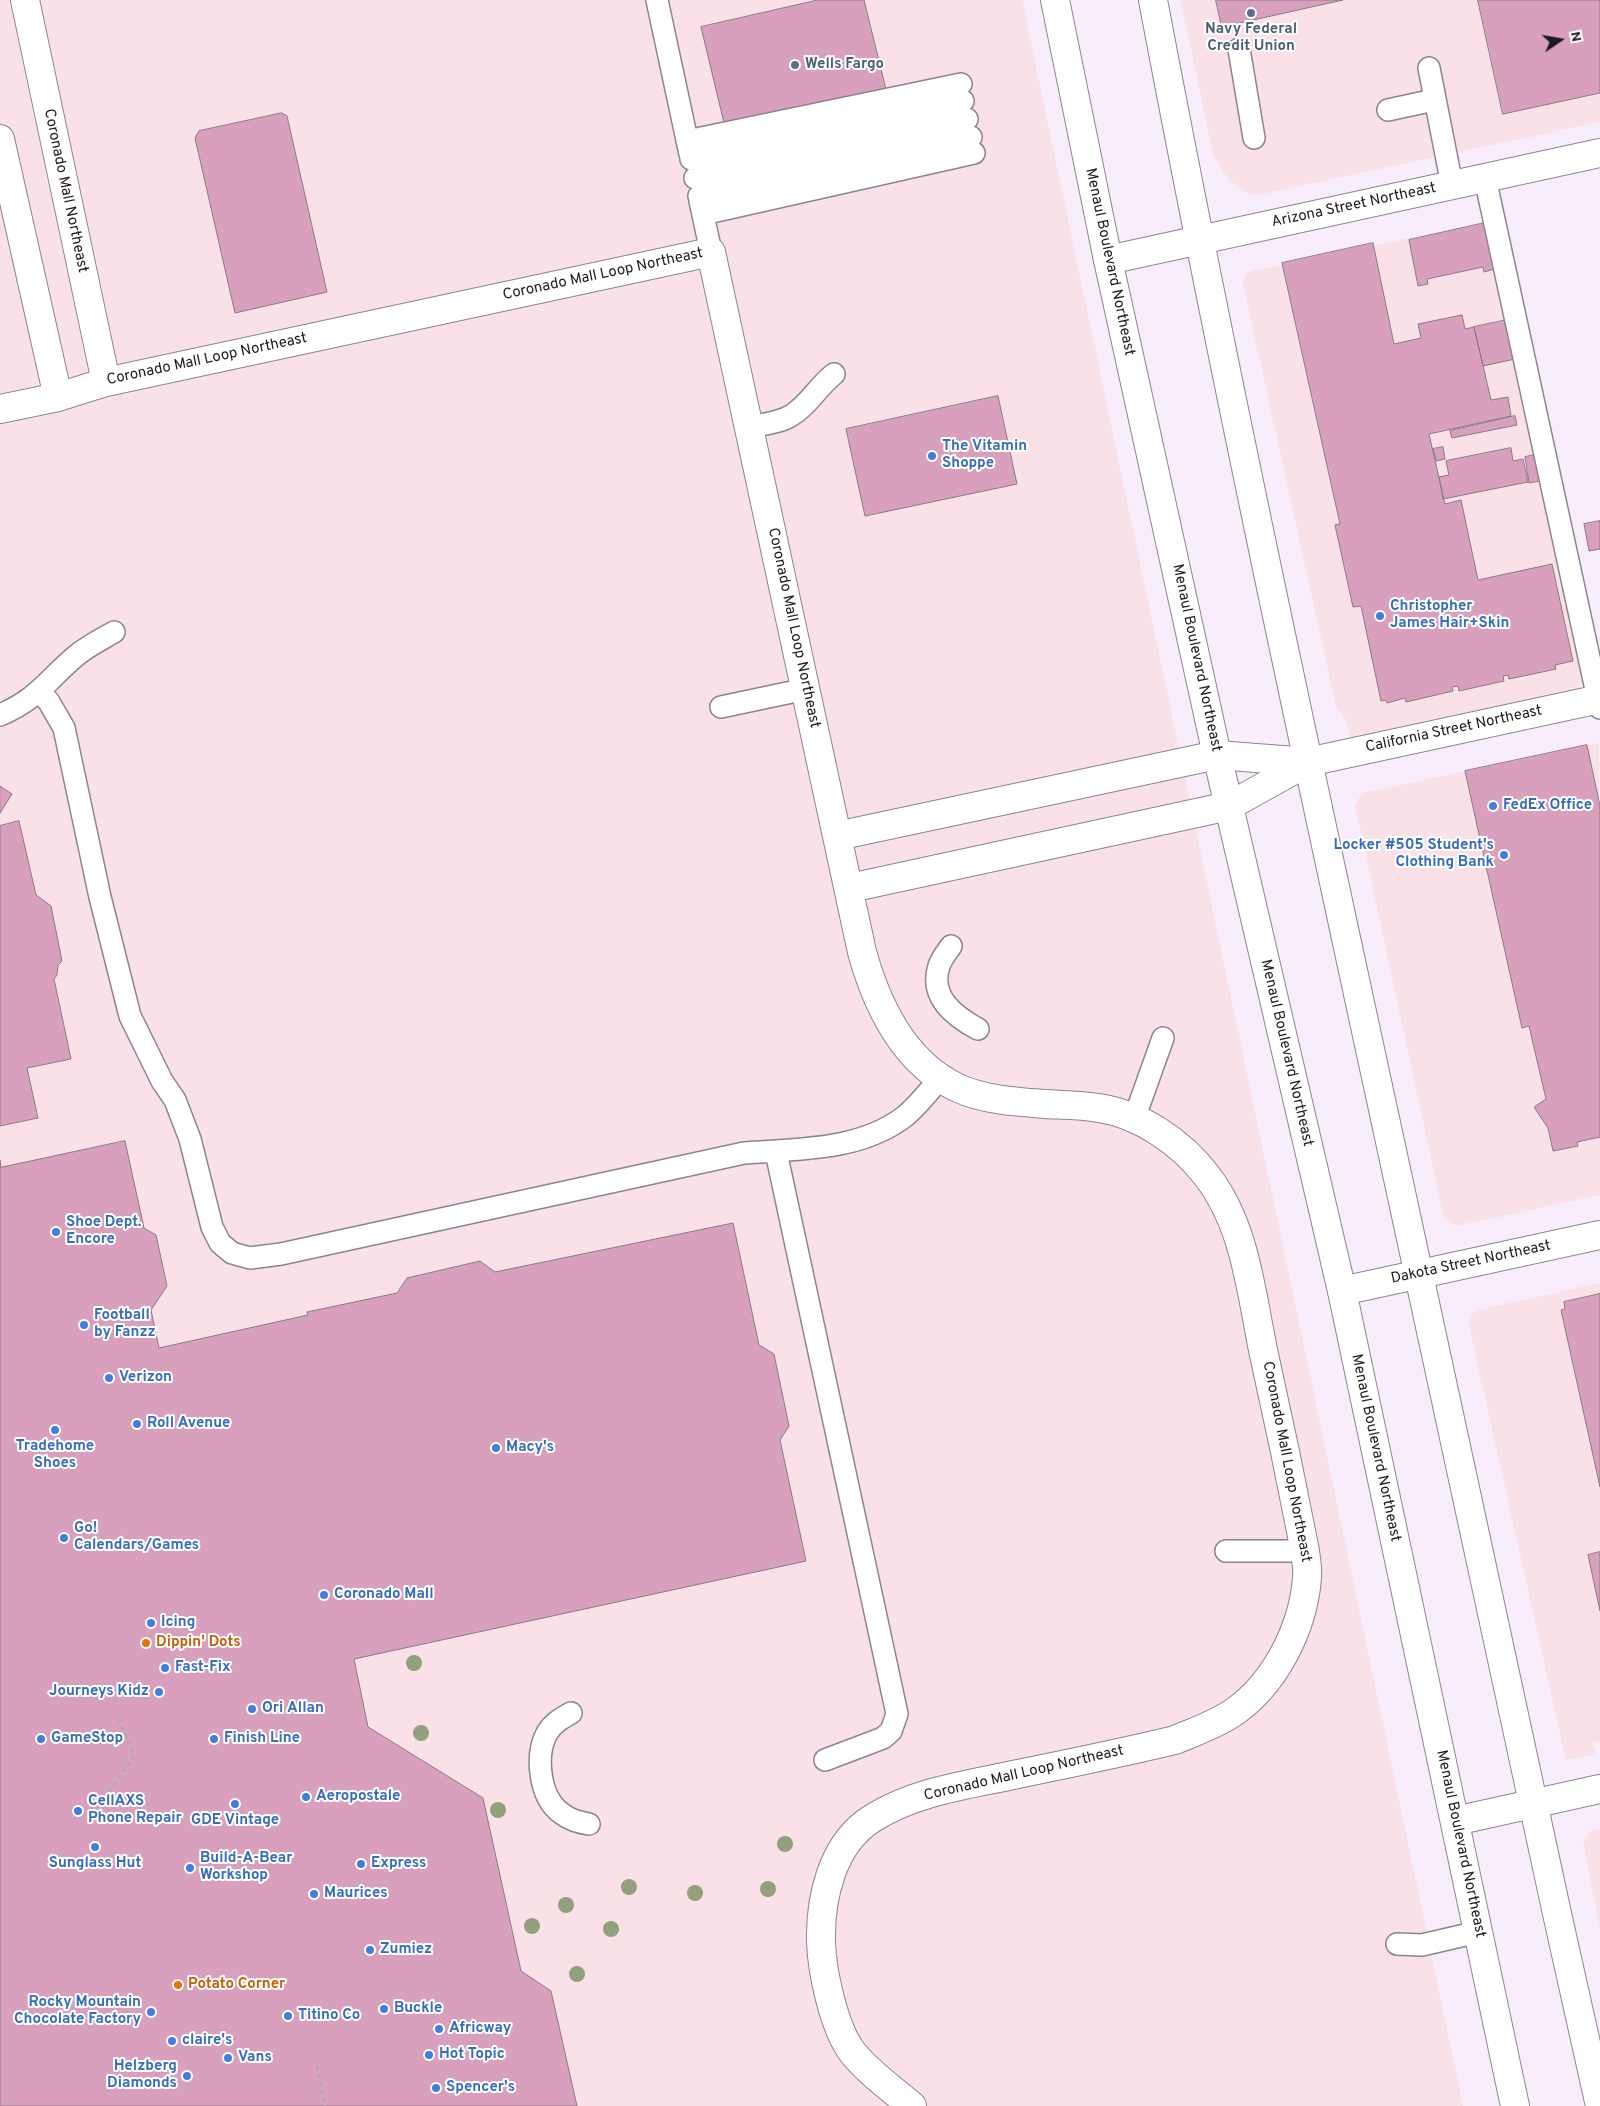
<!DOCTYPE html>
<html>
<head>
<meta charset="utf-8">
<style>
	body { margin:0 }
	#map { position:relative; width:1600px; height:2106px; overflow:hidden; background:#f8edfa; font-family:Overpass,sans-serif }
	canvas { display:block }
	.north { position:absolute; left:1535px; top:15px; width:50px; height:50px; -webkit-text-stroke:4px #fff; paint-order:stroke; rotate:78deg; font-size:14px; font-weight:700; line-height:20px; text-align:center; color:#1d191d }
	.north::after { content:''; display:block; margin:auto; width:18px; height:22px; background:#1d191d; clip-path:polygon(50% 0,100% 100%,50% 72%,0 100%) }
</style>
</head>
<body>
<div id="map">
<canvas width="1600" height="2106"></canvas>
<div class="north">N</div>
</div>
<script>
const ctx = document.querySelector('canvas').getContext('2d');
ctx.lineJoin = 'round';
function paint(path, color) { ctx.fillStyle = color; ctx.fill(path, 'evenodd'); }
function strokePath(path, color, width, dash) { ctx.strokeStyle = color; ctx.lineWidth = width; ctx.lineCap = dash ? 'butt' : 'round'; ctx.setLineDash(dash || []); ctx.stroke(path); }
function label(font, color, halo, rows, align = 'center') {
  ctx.font = font + ' Overpass,sans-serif'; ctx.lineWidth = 4; ctx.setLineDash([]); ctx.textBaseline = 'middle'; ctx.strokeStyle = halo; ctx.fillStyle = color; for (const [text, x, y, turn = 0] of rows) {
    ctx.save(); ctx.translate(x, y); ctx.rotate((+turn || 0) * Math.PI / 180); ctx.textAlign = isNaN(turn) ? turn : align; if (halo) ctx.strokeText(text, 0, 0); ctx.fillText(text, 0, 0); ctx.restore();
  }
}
paint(new Path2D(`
	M0,0H1022L1463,2106H0Z
	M1181,0H1600V122L1252,196L1229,180L1213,155Z
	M1490,221L1584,678L1570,701L1353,748L1347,722L1336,706L1243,283L1246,274L1252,271Z
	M1599,743L1600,1195L1456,1226L1444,1218L1355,805L1362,793Z
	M1600,1283V1741L1592,1743L1596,1754L1566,1760L1469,1325L1472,1314L1479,1310Z
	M1600,1829V1928L1583,1840L1590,1831Z`), '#fae0e7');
const building = new Path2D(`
	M818,0H864L907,175L724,123L701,27Z
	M1216,0H1343L1222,27Z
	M1478,0H1600V93L1503,114Z
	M282,113L287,116L327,292L235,313L195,138L199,131Z
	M1485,223L1495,269L1484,272L1483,267L1427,279L1428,284L1418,286L1409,240Z
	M1373,243L1394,344L1421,338L1418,324L1462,315L1465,329L1474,327L1491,400L1508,397L1511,416L1429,434L1445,504L1461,500L1478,580L1552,564L1573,661L1555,665L1556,669L1509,679L1508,675L1503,676L1504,681L1459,691L1458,686L1452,687L1453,691L1406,702L1405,698L1387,703L1386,700L1381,701L1361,606L1353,607L1335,525L1340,524L1282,263Z
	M1507,320L1515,359L1483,366L1474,327Z
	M998,396L1017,484L865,516L846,429Z
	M1515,416L1517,425L1452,438L1450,431Z
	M1443,447L1445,459L1436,461L1433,449Z
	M1511,448L1513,461L1523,459L1528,482L1443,499L1439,477L1449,475L1446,461Z
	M1536,455L1540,481L1529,483L1525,457Z
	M1600,521V549L1589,551L1584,524Z
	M1587,745L1600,806V1137L1577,1142L1578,1146L1553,1151L1548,1128L1534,1107L1546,1099L1529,1026L1522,1028L1465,771Z
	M0,786L12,794L0,813Z
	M19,821L36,895L51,906L62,961L58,965L57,975L54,979L71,1059L27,1068L38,1118L0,1126V826Z
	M125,1141L144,1228L156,1235L167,1286L151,1310L159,1348L308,1315L307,1312L397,1293L407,1278L480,1261L495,1272L733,1223L759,1345L774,1354L789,1426L780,1440L806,1561L354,1659L368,1727L483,1798L521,1971L551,1991L577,2106H0V1160L1,1167Z
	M1600,1294V1487L1561,1310L1565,1309L1564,1302Z
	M1600,1552V1611L1588,1555Z`);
paint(building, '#d9a0bd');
strokePath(building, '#8a7c83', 1);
const service = new Path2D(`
	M657,0L690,154
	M1239,49L1254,138
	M1429,68L1452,185
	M1388,110L1434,100
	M687,141L961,84
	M691,159L963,101
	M695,178L967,119
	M1485,178L1600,708
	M699,196L971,137
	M700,201L711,252
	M703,214L974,153
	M750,427C763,424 780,423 792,415C809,405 818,386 834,374
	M40,691L49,702L64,728L100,897L130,1016L162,1081L175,1100L190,1139L212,1227L220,1243L232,1253L250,1258L281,1254L744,1153C797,1149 859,1151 904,1117C918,1106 929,1091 941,1077
	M721,707L806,689
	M0,715C38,699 48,679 77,655C88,646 102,639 114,632
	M951,946C947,952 941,959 939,966C929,997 954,1016 978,1029
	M1134,1119L1163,1038
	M776,1152L897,1714L891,1731L883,1738L825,1760
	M1226,1551H1305
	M571,1713C562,1718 553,1723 547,1733C535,1755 539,1797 561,1813C570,1820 578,1822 589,1824
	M1397,1944L1422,1945L1478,1932`);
const minor = new Path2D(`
	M25,0L106,382
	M0,139L58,397
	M1108,260L1600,153
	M0,409L58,397L106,382L711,252L862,952C877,1006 904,1063 958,1088C984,1100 1017,1102 1045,1104C1063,1105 1081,1105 1099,1108C1140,1114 1182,1143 1207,1176C1245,1225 1251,1291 1263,1350C1278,1417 1292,1484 1305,1551C1306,1560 1308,1569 1307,1578C1303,1629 1274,1686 1231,1714C1214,1725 1194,1732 1175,1740C1121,1753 1067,1764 1013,1775C966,1785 914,1792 873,1818C832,1843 820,1898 821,1942C822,1972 834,2029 853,2053C869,2073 892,2089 912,2106
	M837,836L1217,755L1308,762L1600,699
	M850,888L1229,806L1308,762
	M1342,1291L1600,1235
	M1455,1821L1600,1789`);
const secondary = new Path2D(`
	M1055,0L1108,260L1217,755L1342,1291L1515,2106
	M1153,0C1224,376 1305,749 1386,1123C1457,1451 1526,1779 1600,2106`);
strokePath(service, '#8e848f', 24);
strokePath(minor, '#8e848f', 30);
strokePath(secondary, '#8e848f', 30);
strokePath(new Path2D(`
	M109,1792L134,1757L119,1719
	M317,2066L325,2106`), '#b0a8b2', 3, [4, 4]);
strokePath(service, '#fff', 21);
strokePath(minor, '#fff', 28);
strokePath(secondary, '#fff', 28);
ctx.fillStyle = '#93a07e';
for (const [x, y] of [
	[414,1663],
	[421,1733],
	[498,1810],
	[785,1844],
	[629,1887],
	[768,1889],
	[695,1893],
	[566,1905],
	[532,1926],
	[611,1929],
	[577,1974]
]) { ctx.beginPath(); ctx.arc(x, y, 8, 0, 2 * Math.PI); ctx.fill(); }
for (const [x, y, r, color] of [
	[1251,13,5,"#5c6f8a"],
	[795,65,5,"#5c6f8a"],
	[932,456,5,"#3f7fe0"],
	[1380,616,5,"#3f7fe0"],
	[1493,806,5,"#3f7fe0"],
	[1504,855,5,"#3f7fe0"],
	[56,1232,5,"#3f7fe0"],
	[84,1325,5,"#3f7fe0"],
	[109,1378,5,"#3f7fe0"],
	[137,1424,5,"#3f7fe0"],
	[55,1430,5,"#3f7fe0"],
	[496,1448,5,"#3f7fe0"],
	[64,1538,5,"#3f7fe0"],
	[324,1595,5,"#3f7fe0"],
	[151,1623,5,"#3f7fe0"],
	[146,1643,5,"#e8710a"],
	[165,1668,5,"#3f7fe0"],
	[159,1692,5,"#3f7fe0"],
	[252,1709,5,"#3f7fe0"],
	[41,1739,5,"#3f7fe0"],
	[214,1739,5,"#3f7fe0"],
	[306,1797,5,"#3f7fe0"],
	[235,1804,5,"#3f7fe0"],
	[78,1811,5,"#3f7fe0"],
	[95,1847,5,"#3f7fe0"],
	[361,1864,5,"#3f7fe0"],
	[190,1868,5,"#3f7fe0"],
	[314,1894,5,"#3f7fe0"],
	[370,1950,5,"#3f7fe0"],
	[178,1985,5,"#e8710a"],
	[384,2009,5,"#3f7fe0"],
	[151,2012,5,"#3f7fe0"],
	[288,2016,5,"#3f7fe0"],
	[439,2029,5,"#3f7fe0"],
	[172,2041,5,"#3f7fe0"],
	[429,2055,5,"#3f7fe0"],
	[228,2058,5,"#3f7fe0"],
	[187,2076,5,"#3f7fe0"],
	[436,2088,5,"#3f7fe0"]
]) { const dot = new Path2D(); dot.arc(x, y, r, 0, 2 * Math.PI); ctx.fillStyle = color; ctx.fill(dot); strokePath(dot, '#fff', 2); }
label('bold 15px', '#4e5e75', '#fff', [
	["Navy Federal",1251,30],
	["Credit Union",1251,47],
	["Wells Fargo",805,65,"left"]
]);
label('15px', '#1d191d', '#fff', [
	["Coronado Mall Northeast",65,191,78],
	["Arizona Street Northeast",1354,206,-12],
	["Menaul Boulevard Northeast",1109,262,78],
	["Coronado Mall Loop Northeast",603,275,-12],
	["Coronado Mall Loop Northeast",207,360,-12],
	["Coronado Mall Loop Northeast",793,628,78],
	["Menaul Boulevard Northeast",1196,658,78],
	["California Street Northeast",1454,730,-12],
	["Menaul Boulevard Northeast",1286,1053,77],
	["Dakota Street Northeast",1471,1263,-12],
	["Menaul Boulevard Northeast",1375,1448,78],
	["Coronado Mall Loop Northeast",1286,1462,79],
	["Coronado Mall Loop Northeast",1024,1774,-13],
	["Menaul Boulevard Northeast",1460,1844,78]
]);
label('bold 15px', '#366cbe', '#fff', [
	["The Vitamin",942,447],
	["Shoppe",942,464],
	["Christopher",1390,607],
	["James Hair+Skin",1390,624],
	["FedEx Office",1503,806],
	["Locker #505 Student's",1494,846,"right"],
	["Clothing Bank",1494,863,"right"],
	["Shoe Dept.",66,1223],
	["Encore",66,1240],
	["Football",94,1316],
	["by Fanzz",94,1333],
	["Verizon",119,1378],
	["Roll Avenue",147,1424],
	["Tradehome",55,1447,"center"],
	["Shoes",55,1464,"center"],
	["Macy's",506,1448],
	["Go!",74,1529],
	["Calendars/Games",74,1546],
	["Coronado Mall",334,1595],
	["Icing",161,1623],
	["Fast-Fix",175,1668],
	["Journeys Kidz",149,1692,"right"],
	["Ori Allan",262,1709],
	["GameStop",51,1739],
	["Finish Line",224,1739],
	["Aeropostale",316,1797],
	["CellAXS",88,1802],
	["Phone Repair",88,1819],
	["GDE Vintage",235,1821,"center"],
	["Build-A-Bear",200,1859],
	["Workshop",200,1876],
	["Sunglass Hut",95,1864,"center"],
	["Express",371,1864],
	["Maurices",324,1894],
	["Zumiez",380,1950],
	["Rocky Mountain",141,2003,"right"],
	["Chocolate Factory",141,2020,"right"],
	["Buckle",394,2009],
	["Titino Co",298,2016],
	["Africway",449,2029],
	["claire's",182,2041],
	["Hot Topic",439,2055],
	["Vans",238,2058],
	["Helzberg",177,2067,"right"],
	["Diamonds",177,2084,"right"],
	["Spencer's",446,2088]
], 'left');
label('bold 15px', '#c56008', '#fff', [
	["Dippin' Dots",156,1643],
	["Potato Corner",188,1985]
], 'left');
</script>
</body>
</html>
